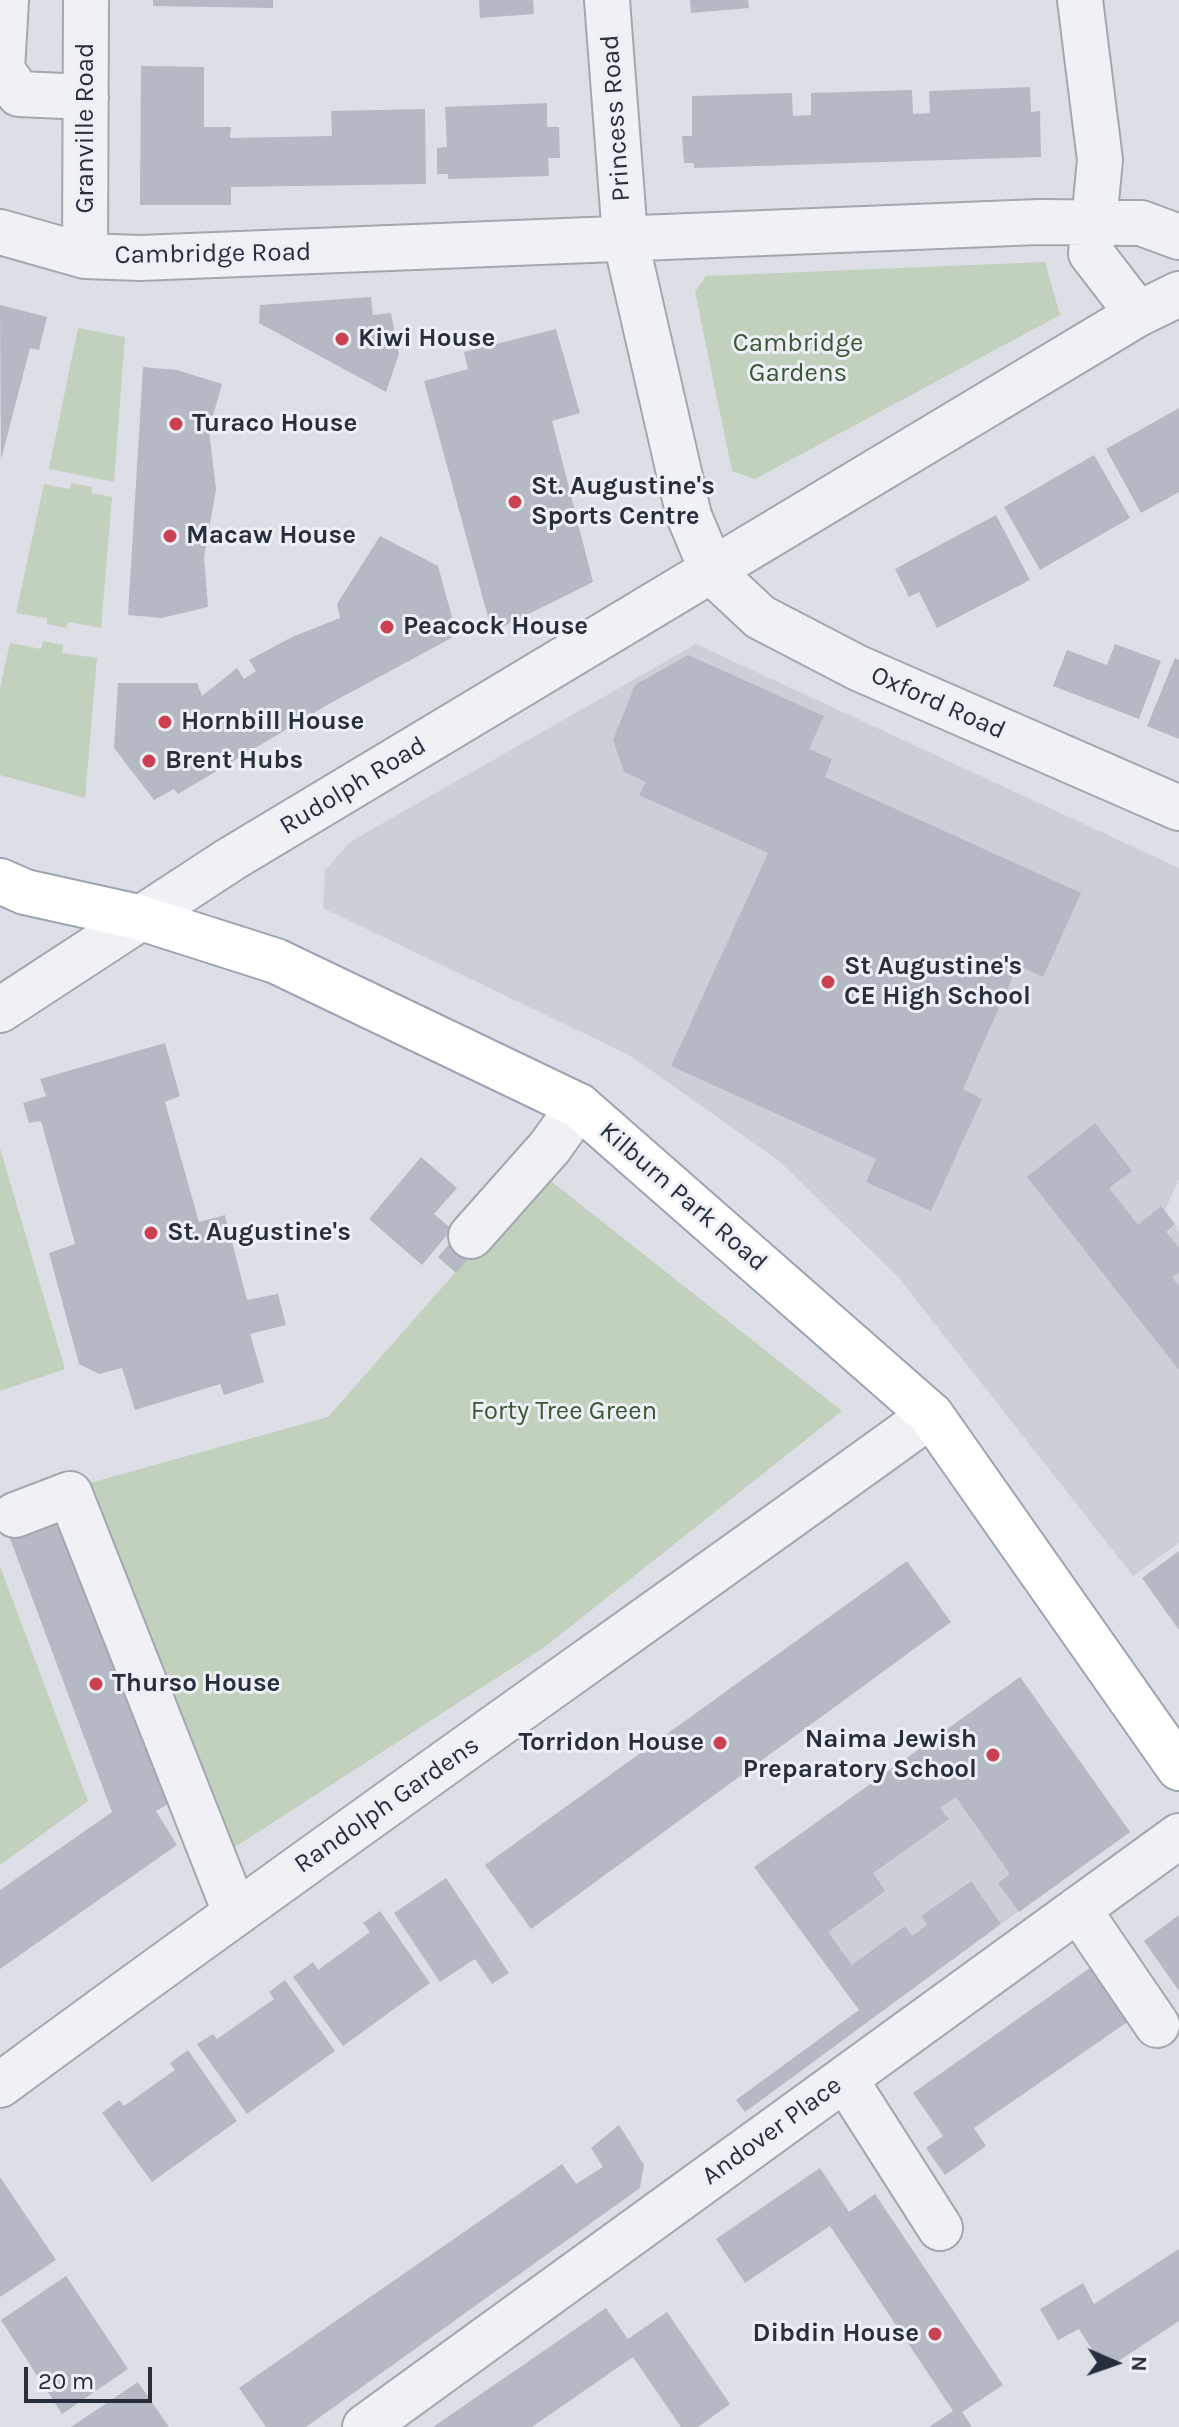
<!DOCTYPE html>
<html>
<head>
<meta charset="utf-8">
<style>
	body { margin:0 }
	#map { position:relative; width:1179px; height:2427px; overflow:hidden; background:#dce0e6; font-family:Karla,sans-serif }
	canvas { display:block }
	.north { position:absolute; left:1075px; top:2323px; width:80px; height:80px; -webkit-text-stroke:6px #eceff4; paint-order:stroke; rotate:92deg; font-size:22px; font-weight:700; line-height:32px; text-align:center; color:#272e3c }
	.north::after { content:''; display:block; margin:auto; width:28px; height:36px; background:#272e3c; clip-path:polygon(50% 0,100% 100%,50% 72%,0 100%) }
	.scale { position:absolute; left:24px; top:2367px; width:128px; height:36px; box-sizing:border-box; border:4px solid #272e3c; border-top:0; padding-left:10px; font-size:24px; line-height:28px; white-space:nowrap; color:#272e3c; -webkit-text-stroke:6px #eceff4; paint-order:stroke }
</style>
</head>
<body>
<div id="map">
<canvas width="1179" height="2427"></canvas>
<div class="north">N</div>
<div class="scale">20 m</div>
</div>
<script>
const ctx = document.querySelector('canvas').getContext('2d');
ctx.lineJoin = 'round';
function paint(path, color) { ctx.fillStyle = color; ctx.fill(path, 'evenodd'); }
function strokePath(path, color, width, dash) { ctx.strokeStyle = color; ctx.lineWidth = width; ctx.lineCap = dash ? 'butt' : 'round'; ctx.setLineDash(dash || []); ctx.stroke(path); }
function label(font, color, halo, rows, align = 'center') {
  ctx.font = font + ' Karla,sans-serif'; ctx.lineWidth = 6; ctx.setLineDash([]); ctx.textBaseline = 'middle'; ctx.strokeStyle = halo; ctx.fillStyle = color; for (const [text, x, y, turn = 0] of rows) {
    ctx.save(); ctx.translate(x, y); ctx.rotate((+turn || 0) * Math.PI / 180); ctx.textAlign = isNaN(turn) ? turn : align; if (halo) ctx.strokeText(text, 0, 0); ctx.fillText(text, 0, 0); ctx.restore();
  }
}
paint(new Path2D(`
	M696,644L1179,868V1179L1165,1210L1179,1231V1543L1133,1576L898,1277L779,1161L631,1056L323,908L325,870L350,842Z
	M1020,1677L1130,1832L1001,1924L970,1881L921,1916L927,1925L912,1936L905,1927L852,1965L771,1855Z`), '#cbcfd8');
paint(new Path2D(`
	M1045,262L1060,315L755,479L732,471L695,292L706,276Z
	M78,328L125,337L114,482L49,469Z
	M71,483L92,487L91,493L112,497L101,628L68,622L66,628L47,624V618L16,613L44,484L70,489Z
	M43,641L63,645L62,653L97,658L85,798L0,775V689L10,643L41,649Z
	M0,1148L65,1369L0,1391Z
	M542,1174L842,1411L546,1646L232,1849L86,1484L328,1417Z
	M0,1566L88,1801L0,1865Z`), '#c2d0be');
paint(new Path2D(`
	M153,0H273V8L153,6Z
	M479,0H533L534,14L480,18Z
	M690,0H748L749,8L691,13Z
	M141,66L204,67V127H231L230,138L332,136L331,111L425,109L426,184L231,187V205H140Z
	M1030,87L1031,112L1040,111L1041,157L694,168V163H684L682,136H692V96L792,93L793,116L811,115V93L912,90L913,114L930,113L929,91Z
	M547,103V127H559L560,158H548L549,176L448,179V174H437V148L447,147L445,107Z
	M371,297L373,315L391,313L399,354L386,392L259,323L260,305Z
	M0,305L47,317L39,350L30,348L1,460Z
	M556,329L580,413L552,421L593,582L492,632L424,381L468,369L464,352Z
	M143,367L177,370L222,384L209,430L216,490L204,557L208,607L162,618L128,615Z
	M1179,408V492L1141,513L1106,449Z
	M1094,455L1130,518L1040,570L1004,507Z
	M996,515L1030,580L937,628L919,592L909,597L895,569Z
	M380,536L438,566L457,635L329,704L178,794L174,789L154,800L114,748L118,683H197L202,696L237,668L244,679L256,671L249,660L292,637L340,618L337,604Z
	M1115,644L1161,661L1139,719L1053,686L1067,650L1107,665Z
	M688,655L824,716L809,749L832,759L825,777L1081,893L1043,977L1018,965L963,1089L982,1099L931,1211L866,1182L876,1159L671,1066L768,853L639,795L646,782L624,772L613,740L635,685Z
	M1175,658L1179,660V739L1147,726Z
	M165,1043L180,1096L165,1102L199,1222L225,1215L247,1300L278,1294L286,1325L250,1334L264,1382L224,1395L220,1384L135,1410L122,1368L99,1374L79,1364L49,1253L75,1244L41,1121L29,1123L23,1103L46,1096L40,1079Z
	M1095,1123L1132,1171L1109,1188L1138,1225L1161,1206L1175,1224L1166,1232L1179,1248V1272L1172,1277L1179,1286V1370L1027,1177Z
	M421,1157L457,1188L434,1214L452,1229L422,1265L369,1219Z
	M463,1228L481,1244L456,1273L438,1257Z
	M60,1514L175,1800L156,1811L177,1845L0,1969V1890L112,1812L8,1533Z
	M1179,1551V1630L1142,1578Z
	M907,1561L951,1622L531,1929L485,1865Z
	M1020,1677L1130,1832L1019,1912L998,1883L1010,1874L956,1797L940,1808L949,1819L873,1873L885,1891L828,1932L852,1965L905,1926L912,1936L927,1925L921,1916L971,1881L1001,1924L745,2112L736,2100L859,2010L754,1867Z
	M446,1878L509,1973L492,1984L475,1959L440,1982L394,1913Z
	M380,1911L430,1983L343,2046L293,1977L313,1962L318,1970L370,1932L363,1923Z
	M1179,1915V1991L1144,1941Z
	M1101,1960L1139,2014L974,2128L986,2146L945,2175L926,2148L943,2136L913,2093Z
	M285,1980L335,2051L247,2114L197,2044L213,2034L217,2039L274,1999L269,1992Z
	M188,2050L237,2121L152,2182L102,2113L119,2100L124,2106L175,2070L170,2063Z
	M619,2125L644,2165L640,2188L306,2427H266L239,2388L562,2164L576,2184L603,2167L591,2148Z
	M820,2168L849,2212L875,2194L1003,2385L962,2412L972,2427H929L953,2411L830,2226L745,2283L716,2239Z
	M0,2177L56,2260L0,2297Z
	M1179,2249V2321L1105,2370L1079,2329L1058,2340L1040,2309L1083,2283L1094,2304Z
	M66,2276L128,2369L62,2414L1,2320Z
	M606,2308L628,2339L667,2312L730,2404L698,2427H681L633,2357L532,2427H433Z
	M138,2382L169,2427H71Z`), '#b4b9c3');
const minor = new Path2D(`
	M6,0L2,70L19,94L86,97
	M607,0L625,237L689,516L713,573L760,617L858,668L1179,808
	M1080,0L1100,160L1091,253L1138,314
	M0,232L85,256L140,258L1039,222L1141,223L1179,237
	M85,256L86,0
	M0,1010L231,859L1138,314L1179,294
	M471,1236L550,1147L579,1106
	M15,1515L70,1494L235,1912
	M1078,1909L1157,2025
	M845,2079L940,2228
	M0,2085C308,1858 621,1639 931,1415
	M365,2427L1179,1836`);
const major = new Path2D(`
	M0,881L25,892L138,917L276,961L579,1106L931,1415L1179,1768`);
strokePath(minor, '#a2a7b0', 48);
strokePath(major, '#9ca4b2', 48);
strokePath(minor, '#eff1f5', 44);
strokePath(major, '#fff', 44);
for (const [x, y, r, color] of [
	[342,339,8,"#ca4252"],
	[176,424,8,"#ca4252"],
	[515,502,8,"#ca4252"],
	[170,536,8,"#ca4252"],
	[387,627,8,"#ca4252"],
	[165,722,8,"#ca4252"],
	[149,761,8,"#ca4252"],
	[828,982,8,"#ca4252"],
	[151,1233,8,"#ca4252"],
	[96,1684,8,"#ca4252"],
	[720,1743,8,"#ca4252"],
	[993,1755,8,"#ca4252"],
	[935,2334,8,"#ca4252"]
]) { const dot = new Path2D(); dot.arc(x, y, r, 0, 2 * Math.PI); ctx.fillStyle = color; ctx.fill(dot); strokePath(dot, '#eceff4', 3); }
label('26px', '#272e3c', '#eceff4', [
	["Princess Road",616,118,-94],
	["Granville Road",86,128,-90],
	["Cambridge Road",213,254,-1],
	["Oxford Road",938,703,24],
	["Rudolph Road",353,786,-31],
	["Kilburn Park Road",683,1197,41],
	["Randolph Gardens",387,1805,-35],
	["Andover Place",772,2131,-36]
]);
label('bold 26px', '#272e3c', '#eceff4', [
	["Kiwi House",358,339],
	["Turaco House",192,424],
	["St. Augustine's",531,487],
	["Sports Centre",531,517],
	["Macaw House",186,536],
	["Peacock House",403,627],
	["Hornbill House",181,722],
	["Brent Hubs",165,761],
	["St Augustine's",844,967],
	["CE High School",844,997],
	["St. Augustine's",167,1233],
	["Thurso House",112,1684],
	["Naima Jewish",977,1740,"right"],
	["Preparatory School",977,1770,"right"],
	["Torridon House",704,1743,"right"],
	["Dibdin House",919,2334,"right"]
], 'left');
label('26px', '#3a5734', '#eceff4', [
	["Cambridge",798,344],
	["Gardens",798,374],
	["Forty Tree Green",564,1412]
]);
</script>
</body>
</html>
